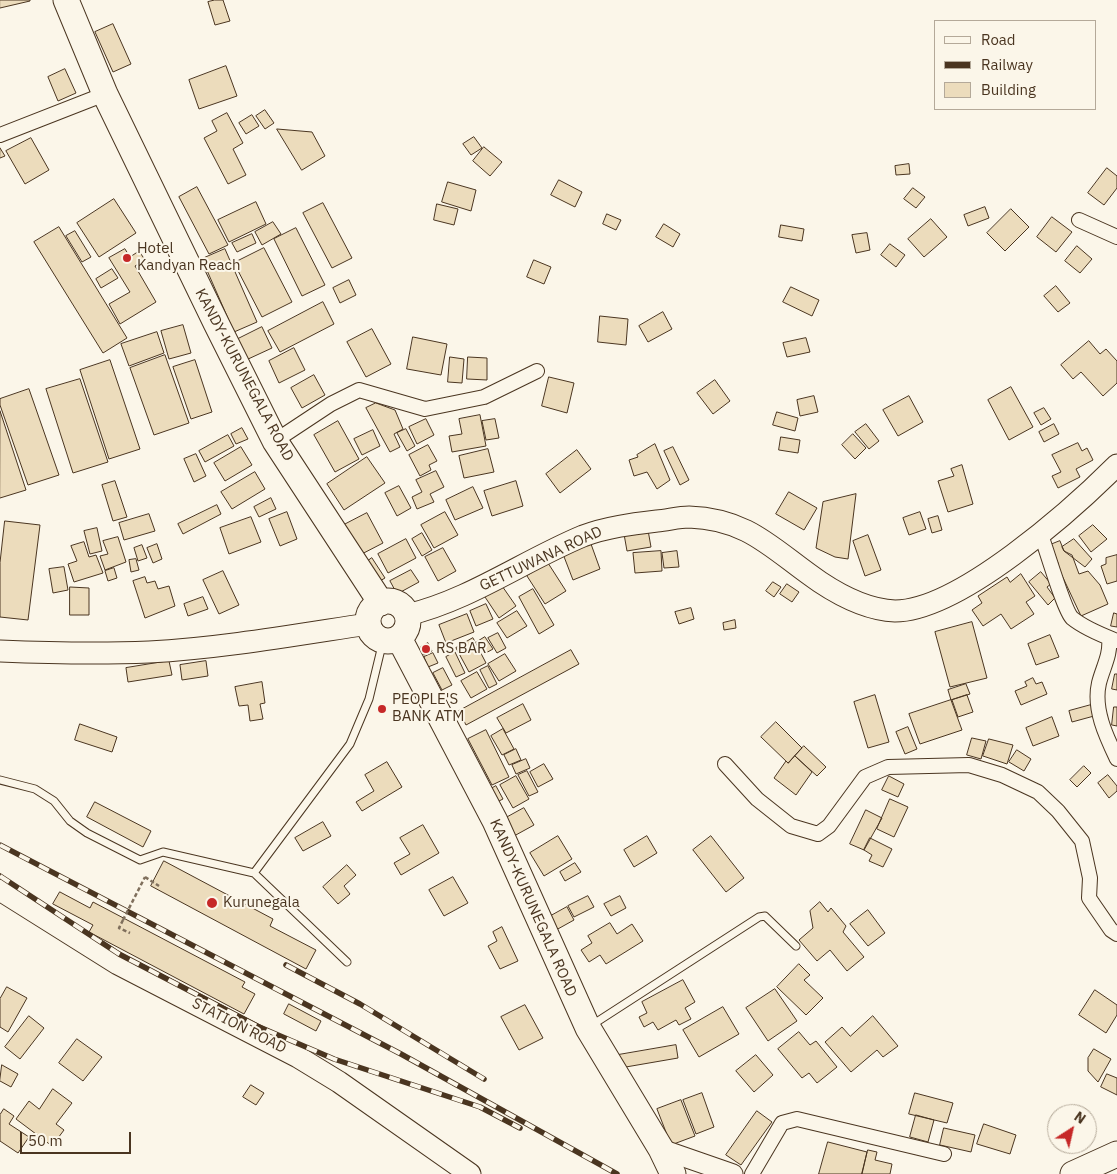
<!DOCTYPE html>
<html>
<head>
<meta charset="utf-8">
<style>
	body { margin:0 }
	#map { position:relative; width:1117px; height:1174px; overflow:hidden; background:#fbf6e9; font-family:"IBM Plex Sans",sans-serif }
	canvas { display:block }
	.legend { position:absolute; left:934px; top:20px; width:162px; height:90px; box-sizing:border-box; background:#fbf6e9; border:1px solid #b4a999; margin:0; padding:6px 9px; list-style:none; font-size:15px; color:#4a3520 }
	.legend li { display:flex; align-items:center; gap:10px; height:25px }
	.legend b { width:25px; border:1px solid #b4a999 }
	.north { position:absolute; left:1047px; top:1104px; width:50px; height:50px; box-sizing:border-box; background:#fbf6e9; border:1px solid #b4a999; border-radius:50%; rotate:35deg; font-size:14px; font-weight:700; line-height:20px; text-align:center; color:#4a3520 }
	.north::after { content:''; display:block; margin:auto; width:18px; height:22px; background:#c62828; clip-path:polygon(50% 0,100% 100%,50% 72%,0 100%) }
	.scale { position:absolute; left:20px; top:1132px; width:111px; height:22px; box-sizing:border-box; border:2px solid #4a3520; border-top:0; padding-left:6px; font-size:15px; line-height:18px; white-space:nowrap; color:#4a3520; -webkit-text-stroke:4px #fbf6e9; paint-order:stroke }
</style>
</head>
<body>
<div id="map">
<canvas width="1117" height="1174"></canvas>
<ul class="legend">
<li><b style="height:6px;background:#fbf6e9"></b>Road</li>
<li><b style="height:6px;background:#4a3520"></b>Railway</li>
<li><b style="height:14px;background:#ecdcbc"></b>Building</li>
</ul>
<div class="north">N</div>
<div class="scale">50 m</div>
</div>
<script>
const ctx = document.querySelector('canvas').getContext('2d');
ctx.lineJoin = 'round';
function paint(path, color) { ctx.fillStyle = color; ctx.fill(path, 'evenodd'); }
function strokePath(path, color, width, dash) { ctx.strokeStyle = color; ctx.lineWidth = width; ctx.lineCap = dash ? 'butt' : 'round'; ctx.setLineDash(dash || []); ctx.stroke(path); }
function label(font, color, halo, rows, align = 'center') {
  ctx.font = font + ' "IBM Plex Sans",sans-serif'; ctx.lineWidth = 4; ctx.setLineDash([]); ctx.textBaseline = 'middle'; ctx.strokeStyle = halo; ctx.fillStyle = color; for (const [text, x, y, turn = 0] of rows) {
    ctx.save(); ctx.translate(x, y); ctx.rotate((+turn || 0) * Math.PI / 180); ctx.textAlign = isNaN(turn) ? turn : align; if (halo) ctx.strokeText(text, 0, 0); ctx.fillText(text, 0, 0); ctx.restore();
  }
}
const building = new Path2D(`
	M0,0H30V1L0,8Z
	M215,0H223L230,21L215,25L208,2Z
	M113,24L131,64L113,72L95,32Z
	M226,66L237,96L199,109L189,80Z
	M65,69L76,93L58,101L48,77Z
	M265,110L274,123L265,129L256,116Z
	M227,113L243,143L233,149L246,175L228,184L204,138L217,131L212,121Z
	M252,115L259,126L246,134L239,123Z
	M277,129L312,132L325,156L302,170Z
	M474,137L482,148L471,155L463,144Z
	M31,138L49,170L25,184L6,151Z
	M484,147L502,162L490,176L473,161Z
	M0,148L5,156L0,158Z
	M909,164L910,174L896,175L895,166Z
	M1107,168L1117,176V188L1104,205L1088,193Z
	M559,180L582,192L575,207L551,195Z
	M448,182L476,190L471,211L442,202Z
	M197,187L228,245L209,254L179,197Z
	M913,188L925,197L916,208L904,199Z
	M114,199L136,233L99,257L77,223Z
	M256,202L266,224L229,242L218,220Z
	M323,203L352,258L332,268L303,213Z
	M437,204L458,209L454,225L434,220Z
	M985,207L989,218L968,226L964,215Z
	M1011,209L1029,227L1005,251L987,233Z
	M607,214L621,220L616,230L603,224Z
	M1052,217L1072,232L1056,252L1037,237Z
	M931,219L947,237L924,257L908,239Z
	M273,222L281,234L262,245L255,232Z
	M664,224L680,234L673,247L656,237Z
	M781,225L804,229L802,241L779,237Z
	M59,227L127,338L103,353L34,242Z
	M296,228L325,285L302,296L274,239Z
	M75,231L91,257L82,262L66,236Z
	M867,233L870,250L856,253L852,235Z
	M252,234L256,243L237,252L232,243Z
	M890,244L905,255L896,267L881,255Z
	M1077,246L1092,259L1080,273L1065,261Z
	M264,248L292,302L262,317L234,263Z
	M125,249L130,257L139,251L145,260L135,266L156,302L120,324L109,304L130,292L109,258Z
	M225,249L257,322L234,332L202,259Z
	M534,260L551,267L544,284L527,277Z
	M112,269L118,278L101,288L96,279Z
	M349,280L356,295L340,303L333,288Z
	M1056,286L1070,303L1058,312L1044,296Z
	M791,287L819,300L812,316L783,302Z
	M323,302L334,324L280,352L268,331Z
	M663,312L672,329L648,342L639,326Z
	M600,316L628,319L626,345L598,342Z
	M183,325L191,353L169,359L161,331Z
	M262,327L272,348L246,360L236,340Z
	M372,329L391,364L366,377L347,342Z
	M157,332L164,353L129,366L121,344Z
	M413,337L447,344L441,375L407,369Z
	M806,338L810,352L787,357L783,343Z
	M1089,341L1100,354L1106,349L1117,361V383L1103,396L1081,372L1073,379L1061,365Z
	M294,348L305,370L279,383L269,361Z
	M165,355L189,423L154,435L130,368Z
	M450,357L464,359L462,383L448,382Z
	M468,357L487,358V380L467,379Z
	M110,360L140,449L109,459L80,370Z
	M195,360L212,412L191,419L173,367Z
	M314,375L325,395L302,408L291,388Z
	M549,377L574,383L567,413L542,406Z
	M80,379L108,462L73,473L46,389Z
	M715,380L730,401L713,414L697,393Z
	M1011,387L1033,427L1009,440L988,400Z
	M29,389L59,475L28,485L0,405V399Z
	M814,396L818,412L800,416L797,400Z
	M909,396L923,422L898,436L883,410Z
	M376,403L395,410L403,429L394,434L400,447L390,452L366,408Z
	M1044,408L1051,419L1041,425L1034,413Z
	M0,411L26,490L0,498Z
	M777,412L798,418L795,431L773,425Z
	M480,415L486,446L452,452L449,436L462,434L459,419Z
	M426,419L434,435L417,444L409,427Z
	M495,419L499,438L486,440L482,421Z
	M338,421L359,459L335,472L314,435Z
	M866,424L879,441L869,449L855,432Z
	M1054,424L1059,434L1044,442L1039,432Z
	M242,428L248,439L236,444L231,434Z
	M406,429L415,446L407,451L397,433Z
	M373,430L380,446L362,455L354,439Z
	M853,434L866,448L855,459L842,445Z
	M228,435L234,446L205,462L199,451Z
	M781,437L800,440L798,453L779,450Z
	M1078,443L1082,451L1087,448L1093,460L1076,469L1080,477L1058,488L1052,476L1061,472L1052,455Z
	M655,444L670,480L657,489L647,472L634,476L629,460L638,457L637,455Z
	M428,445L437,461L429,465L431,470L420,476L409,455Z
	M241,447L252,465L225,481L214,463Z
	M673,447L689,480L680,485L664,451Z
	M488,449L494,472L464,478L459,456Z
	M577,450L591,469L560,493L546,474Z
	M196,454L206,476L194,482L184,459Z
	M367,457L385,483L344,510L327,484Z
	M962,465L973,504L948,512L938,481L954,476L951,469Z
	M436,471L444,487L430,494L434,502L417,509L412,497L422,492L416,480Z
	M255,472L265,489L232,509L221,492Z
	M115,481L127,517L113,521L102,485Z
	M516,481L523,506L492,516L484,491Z
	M399,486L411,508L397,516L385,493Z
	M473,487L483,508L455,520L446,500Z
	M789,492L817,508L804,530L776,514Z
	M856,494L848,559L835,557L816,548L823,502Z
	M271,498L276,509L259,517L254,507Z
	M217,505L221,514L183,534L178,524Z
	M287,512L297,539L280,546L269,519Z
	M445,512L458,535L434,548L421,525Z
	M920,512L926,529L909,535L903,518Z
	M367,513L383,543L356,557L340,527Z
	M149,514L155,531L124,540L119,523Z
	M938,516L942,530L932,533L928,519Z
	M251,517L261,542L229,554L220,528Z
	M5,521L40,525L28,620L0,617V563Z
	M1093,525L1107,539L1091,552L1079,536Z
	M97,528L102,551L90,554L84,531Z
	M648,530L651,547L627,551L624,534Z
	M422,533L432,550L422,556L412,539Z
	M868,535L881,570L865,576L853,541Z
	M118,537L126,562L105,570L100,556L108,554L103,541Z
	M406,539L416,558L388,573L378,554Z
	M1074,539L1092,559L1085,567L1064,551L1062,547Z
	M1060,541L1064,551L1072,555L1079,574L1088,571L1100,585L1108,604L1081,616L1058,567V563L1050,545Z
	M84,542L89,557L96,555L103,573L74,582L68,564L77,561L71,546Z
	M157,544L162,559L153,563L147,548Z
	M591,544L600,569L573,580L563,554Z
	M142,545L147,558L138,561L134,548Z
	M443,548L456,571L438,581L425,557Z
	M661,551L662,571L635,573L633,553Z
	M677,551L679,567L664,568L662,553Z
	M1117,555V581L1107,584L1101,566L1106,564V558Z
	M372,558L385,578L373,585L361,566Z
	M136,559L139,570L131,572L129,560Z
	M548,563L566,591L545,604L527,576Z
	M64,567L68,590L53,593L49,569Z
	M114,568L117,578L108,581L105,571Z
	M411,570L419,582L397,594L390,581Z
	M223,571L239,605L219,614L203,580Z
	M1041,572L1051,584L1047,587L1055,598L1048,605L1029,582Z
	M1021,574L1035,596L1026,602L1034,614L1011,629L1001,614L983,626L972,610L982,603L978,596L1007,577L1010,582Z
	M145,577L147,583L155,581L158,589L169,586L175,606L145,618L133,581Z
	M773,582L781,587L774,597L766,591Z
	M500,583L516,606L499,618L483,594Z
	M787,584L799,592L792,602L780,594Z
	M70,587L89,588V615H70Z
	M533,589L554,625L539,634L519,597Z
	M203,597L208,609L188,616L184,604Z
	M486,604L493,619L476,626L470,611Z
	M691,608L694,619L679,624L675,612Z
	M517,611L527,626L507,638L497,623Z
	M1114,613L1117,614V627L1111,626Z
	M467,614L474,632L446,643L439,625Z
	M735,620L736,628L724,630L723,623Z
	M972,622L987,678L950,687L935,632Z
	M498,633L506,648L497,653L488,638Z
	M1050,635L1059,657L1036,665L1028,644Z
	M485,637L493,649L484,654L477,642Z
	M473,638L486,663L469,672L456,648Z
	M428,643L432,651L424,655L421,647Z
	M571,650L579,664L466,725L459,711Z
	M455,652L465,673L456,677L446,657Z
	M433,653L438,663L428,667L424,657Z
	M505,654L516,671L499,681L488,664Z
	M169,661L172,675L128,682L126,668Z
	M206,661L208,676L182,680L180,665Z
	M488,666L497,684L489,688L480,670Z
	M443,668L452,685L442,690L433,673Z
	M477,672L487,689L471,698L461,681Z
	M1115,674H1117V690L1112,689Z
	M1033,678L1036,684L1042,682L1047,694L1021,705L1015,691L1027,686L1025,682Z
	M262,682L265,703L260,704L263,719L250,721L248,705L239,706L235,687Z
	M966,684L970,694L951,700L948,690Z
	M875,695L889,742L868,748L854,702Z
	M967,695L973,712L958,717L952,700Z
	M951,700L962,730L920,744L909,714Z
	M523,704L531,720L506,733L497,718Z
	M1091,705L1094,716L1072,722L1069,711Z
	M1114,707H1117V726L1112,725Z
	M1052,717L1059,736L1033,746L1026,728Z
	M776,722L802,748L788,763L761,737Z
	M80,724L117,737L112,752L75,740Z
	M908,727L917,749L905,754L896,732Z
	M503,729L514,749L502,755L491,736Z
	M486,730L509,777L492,785L468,739Z
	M972,738L986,741L981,759L967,755Z
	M989,739L1013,745L1007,764L983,756Z
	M804,746L826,767L817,776L795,756Z
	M516,749L521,760L509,765L504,755Z
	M1017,750L1031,759L1024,771L1009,762Z
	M795,756L812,772L796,795L774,778L786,761L788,763Z
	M526,759L530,768L516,774L512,765Z
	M387,762L402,787L362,811L356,802L374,791L365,775Z
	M544,764L553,779L538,787L530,772Z
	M1084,766L1091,773L1077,787L1070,780Z
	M527,771L538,792L529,796L518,775Z
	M1108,775L1117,786V791L1109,798L1098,783Z
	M516,776L529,799L513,808L500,785Z
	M889,776L904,784L898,797L882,790Z
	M496,786L503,799L495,803L489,790Z
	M890,799L908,807L894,837L877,829Z
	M95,802L151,831L143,847L87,817Z
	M524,808L534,825L514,836L504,819Z
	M866,810L882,818L864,850L850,844Z
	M323,822L331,836L303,851L295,838Z
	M423,825L439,853L401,875L394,863L410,854L400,838Z
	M558,836L572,859L544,876L530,853Z
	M647,836L657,853L634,867L624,850Z
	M711,836L744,878L726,892L693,850Z
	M870,838L892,849L883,867L869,861L872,855L864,850Z
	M164,861L273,919L270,926L316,950L306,969L151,886Z
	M575,863L581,872L565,881L560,872Z
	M347,865L356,875L344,886L350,894L338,904L323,887Z
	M453,877L468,903L444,916L429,890Z
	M60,892L90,908L93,902L245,982L242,987L255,994L244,1014L89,932L93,925L53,904Z
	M588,896L594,907L574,917L568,906Z
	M620,896L626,908L611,916L604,904Z
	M820,902L828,912L831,908L846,926L843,932L864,957L847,971L830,950L817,961L799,940L813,928L810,911Z
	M567,907L574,920L556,930L549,917Z
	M868,910L885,933L868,946L850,924Z
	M610,923L617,934L632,924L643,941L606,964L600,955L589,962L581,950L592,943L588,936Z
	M502,927L518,961L500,969L488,946L497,941L493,932Z
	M799,964L810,975L804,980L823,998L806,1015L777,987Z
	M683,980L695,1002L685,1008L691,1019L679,1025L676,1020L658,1030L653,1022L644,1027L639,1017L647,1013L642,1002Z
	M7,987L27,998L8,1032L0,1027V999Z
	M775,989L797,1021L768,1041L746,1008Z
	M1095,990L1117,1005V1015L1106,1033L1079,1015Z
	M289,1004L321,1021L316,1031L284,1014Z
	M525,1005L543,1038L519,1050L501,1017Z
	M723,1007L739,1034L699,1057L683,1030Z
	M29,1016L44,1028L20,1059L5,1047Z
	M873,1016L898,1046L883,1057L877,1050L851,1072L825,1042L842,1027L850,1036Z
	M799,1032L810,1045L816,1041L837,1067L817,1083L809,1073L802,1078L778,1049Z
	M77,1039L102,1057L83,1081L59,1063Z
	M676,1045L678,1058L620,1068L618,1055Z
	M1094,1049L1111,1059L1098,1082L1088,1071V1058Z
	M756,1055L773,1075L754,1092L736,1071Z
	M2,1065L18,1074L11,1087L0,1081Z
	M1107,1074L1117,1078V1095L1101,1087Z
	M251,1085L264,1093L256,1105L243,1097Z
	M53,1089L72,1103L56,1124L64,1130L52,1146L16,1119L29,1101L39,1109Z
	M702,1093L714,1127L696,1134L683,1100Z
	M915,1093L953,1103L947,1123L909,1114Z
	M681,1100L695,1136L671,1145L657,1109Z
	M4,1109L14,1116L9,1124L29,1137L18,1153L0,1141V1115Z
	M757,1111L772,1122L741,1165L726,1155Z
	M916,1115L934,1120L928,1142L910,1137Z
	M984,1124L1016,1135L1010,1154L977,1144Z
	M944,1128L975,1135L971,1152L940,1145Z
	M828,1142L867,1152L862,1174H819Z
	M868,1150L877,1152L875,1160L892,1164L890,1174H862Z`);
paint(building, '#ecdcbc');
strokePath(building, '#4a3520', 1);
const lane = new Path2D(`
	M0,780L35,789L54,801L70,821L87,833L140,860L163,852L254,873L347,962
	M254,873L350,744L369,699L383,641
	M592,1025L759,917L765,916L796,946`);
const street = new Path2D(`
	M0,135L105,94
	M1079,220L1117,237
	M275,441L331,404L359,390L425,409L484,397L537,371
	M1041,535C1047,551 1064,610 1072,618C1083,627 1104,636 1117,641
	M1109,638C1111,655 1103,667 1099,683C1093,709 1106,736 1117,759
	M725,764L757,799L791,826L818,834L829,826L865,777L888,767L969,765L1002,775L1038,792L1058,811L1082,841L1090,878L1089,898L1111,930L1117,934
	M752,1174L782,1123L797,1119L944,1154`);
const secondary = new Path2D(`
	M661,1149L733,1174`);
const primary = new Path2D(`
	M407,615C470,600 523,561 583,536C607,527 632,524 657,521C668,520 679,517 689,517C750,519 774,551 820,582C841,596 869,610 895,611C959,611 1073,509 1117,465
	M0,651C50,653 99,654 149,652C222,648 295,635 368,624
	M0,890L118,964L298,1057L339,1082L470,1174`);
const highway = new Path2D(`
	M66,0L105,94L216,323L275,441L381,603
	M368 621a20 20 0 1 1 40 0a20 20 0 1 1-40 0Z
	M399,638L495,821L588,1028L661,1149L673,1174
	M1073,1174L1117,1154`);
strokePath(lane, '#4a3520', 9);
strokePath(street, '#4a3520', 16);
strokePath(secondary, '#4a3520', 21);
strokePath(primary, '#4a3520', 23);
strokePath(highway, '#4a3520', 27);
strokePath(new Path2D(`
	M145,877L159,886
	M123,920L119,928L130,933`), '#7f6f5c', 2.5, [4, 2.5]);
strokePath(lane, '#fbf6e9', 7);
strokePath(street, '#fbf6e9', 14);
strokePath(secondary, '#fbf6e9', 19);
strokePath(primary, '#fbf6e9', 21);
strokePath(highway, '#fbf6e9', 25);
const rail = new Path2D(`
	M0,845L401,1054L617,1174
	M0,876L119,954L257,1026L334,1059L480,1107L520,1128
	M286,965L360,1004L484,1079`);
strokePath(rail, '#4a3520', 5.5);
strokePath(rail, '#fbf6e9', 4, [11]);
strokePath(new Path2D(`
	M123,920L145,877`), '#7f6f5c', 2.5, [4, 2.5]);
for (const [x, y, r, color] of [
	[127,258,5,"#c62828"],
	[426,649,5,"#c62828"],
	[382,709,5,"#c62828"],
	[212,903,6,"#c62828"]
]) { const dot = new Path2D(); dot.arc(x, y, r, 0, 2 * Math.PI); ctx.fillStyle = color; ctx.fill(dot); strokePath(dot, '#fbf6e9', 2); }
label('15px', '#4a3520', '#fbf6e9', [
	["Hotel",137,249],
	["Kandyan Reach",137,266],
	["RS BAR",436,649],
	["PEOPLE'S",392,700],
	["BANK ATM",392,717],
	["Kurunegala",223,903]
], 'left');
label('15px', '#4a3520', '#fbf6e9', [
	["KANDY-KURUNEGALA ROAD",244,375,62],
	["GETTUWANA ROAD",541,559,-25],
	["KANDY-KURUNEGALA ROAD",533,908,66],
	["STATION ROAD",239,1026,27]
]);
</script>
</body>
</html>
